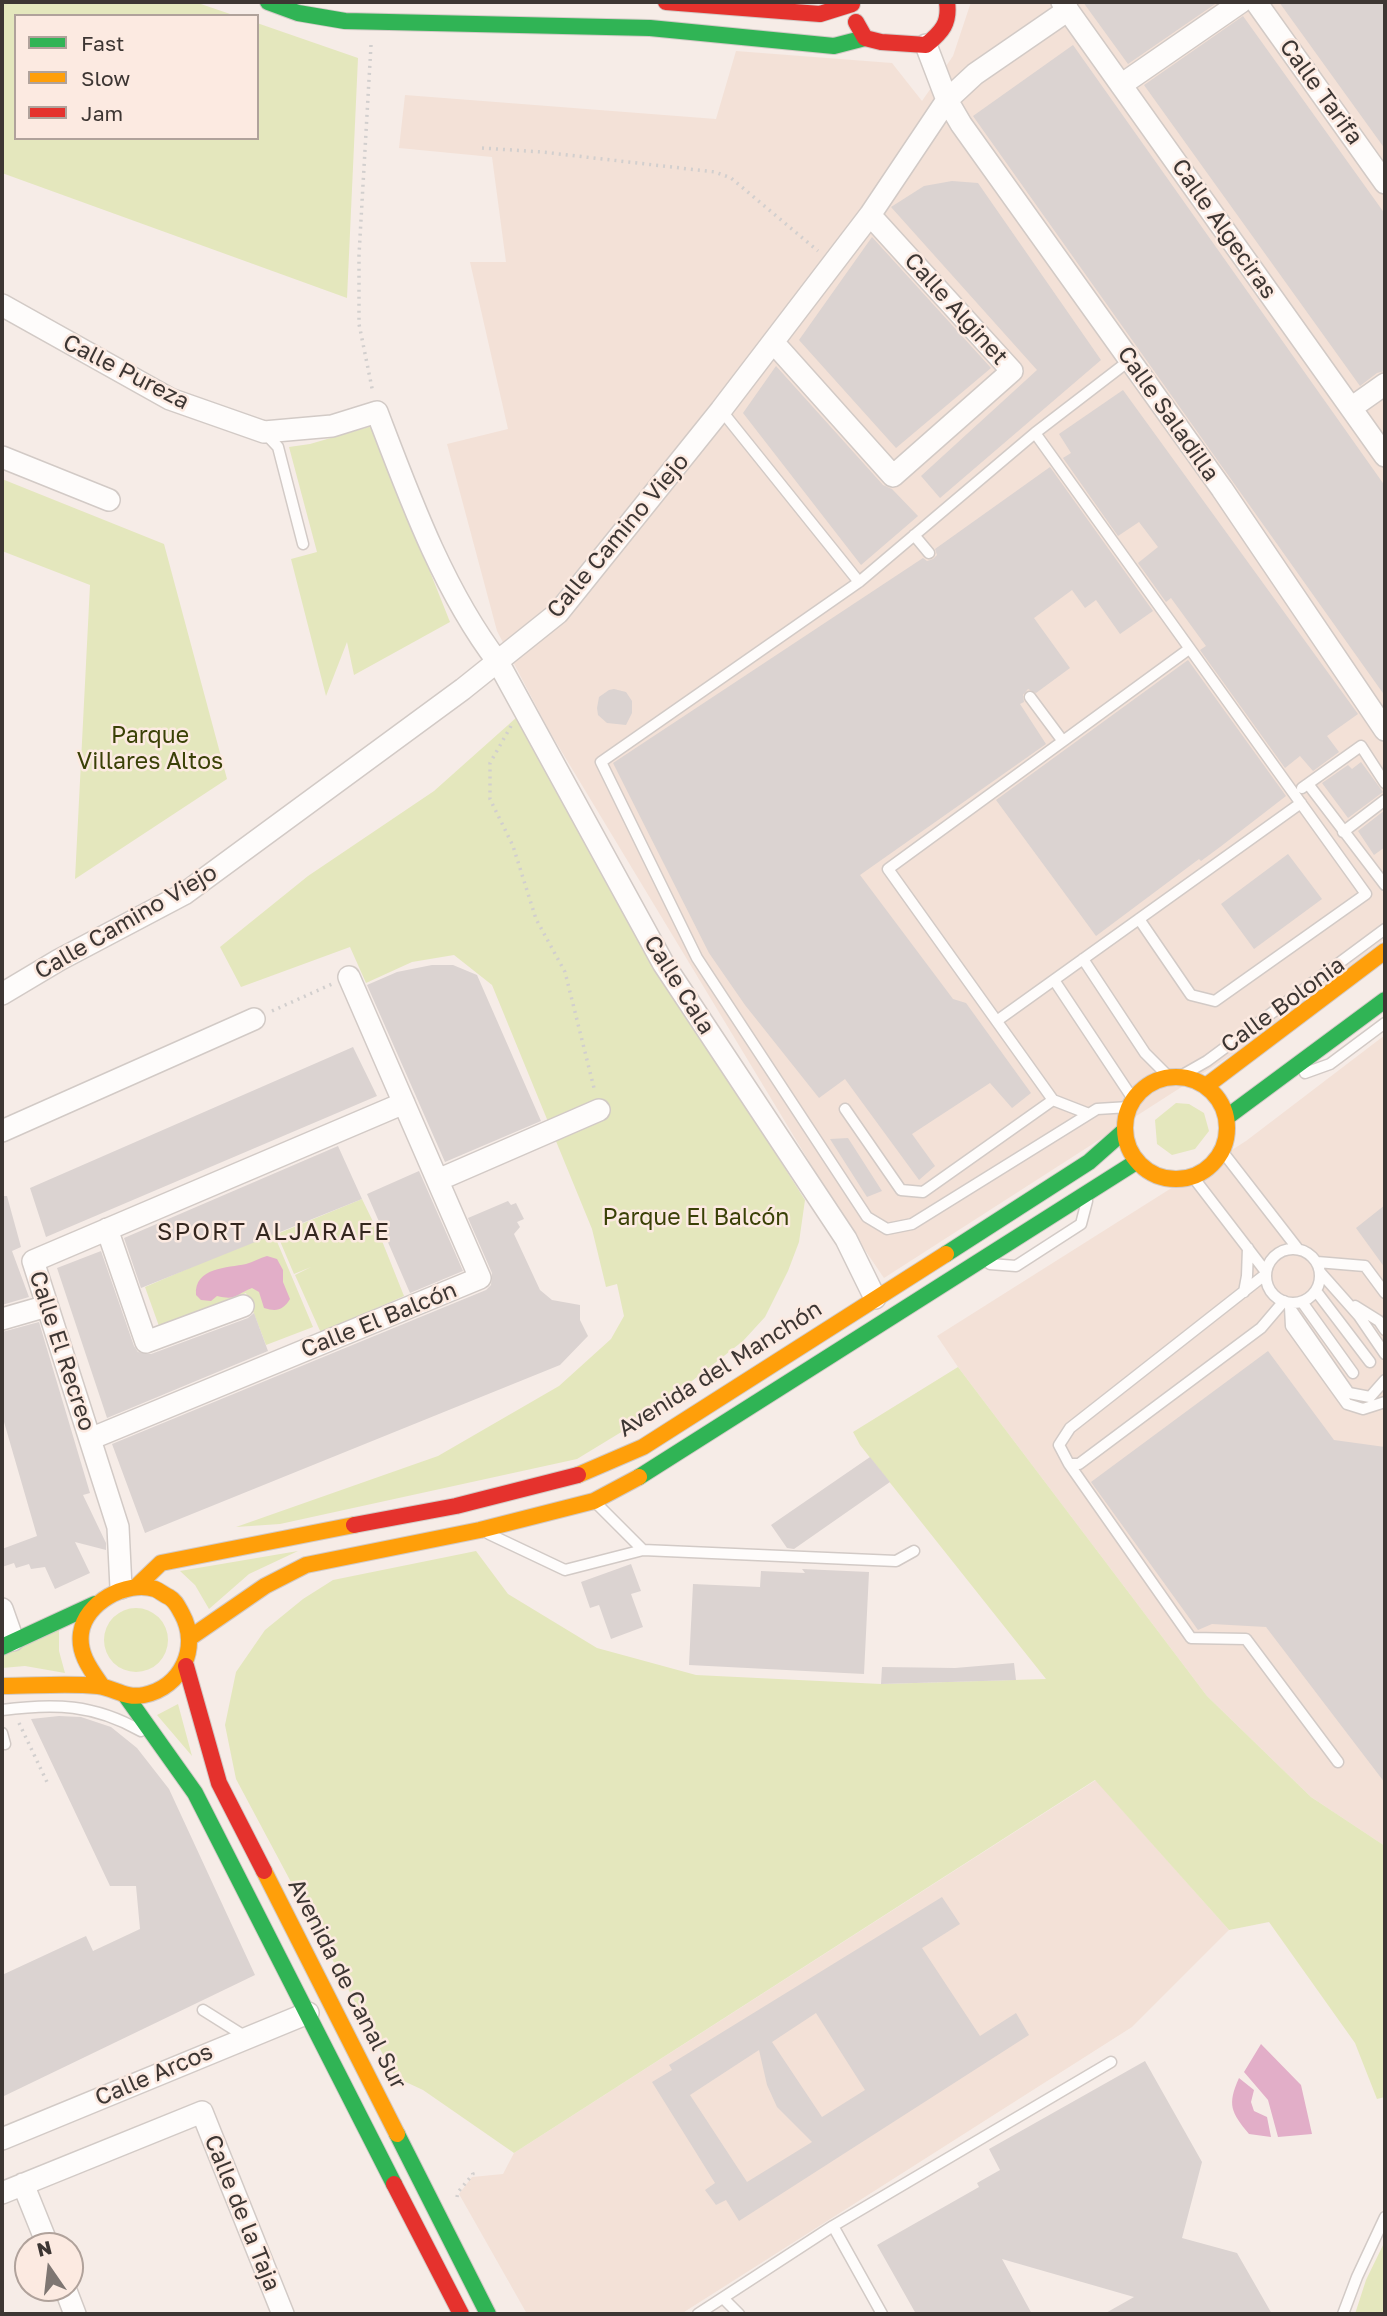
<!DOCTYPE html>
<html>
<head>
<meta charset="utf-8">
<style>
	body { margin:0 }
	#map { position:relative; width:1387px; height:2316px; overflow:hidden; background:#f6ece7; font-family:"Golos Text",sans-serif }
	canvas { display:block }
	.frame { position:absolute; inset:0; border:4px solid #3d3633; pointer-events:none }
	.legend { position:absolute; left:14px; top:14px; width:245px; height:126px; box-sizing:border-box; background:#fceae1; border:2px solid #b0a29b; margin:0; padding:9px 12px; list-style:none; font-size:21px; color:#3d3633 }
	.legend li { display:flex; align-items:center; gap:14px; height:35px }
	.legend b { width:35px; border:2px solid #b0a29b }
	.north { position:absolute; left:14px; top:2232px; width:70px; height:70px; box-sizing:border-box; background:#fceae1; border:2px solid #b0a29b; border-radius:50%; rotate:346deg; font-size:19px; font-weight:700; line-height:28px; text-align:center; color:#3d3633 }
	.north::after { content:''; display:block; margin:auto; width:24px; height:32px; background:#7e7672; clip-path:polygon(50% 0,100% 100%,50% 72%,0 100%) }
</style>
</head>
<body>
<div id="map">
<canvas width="1387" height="2316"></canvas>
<div class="frame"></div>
<ul class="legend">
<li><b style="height:9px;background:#30b455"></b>Fast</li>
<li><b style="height:9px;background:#ff9f0a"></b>Slow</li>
<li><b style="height:9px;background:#e5322d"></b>Jam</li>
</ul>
<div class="north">N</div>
</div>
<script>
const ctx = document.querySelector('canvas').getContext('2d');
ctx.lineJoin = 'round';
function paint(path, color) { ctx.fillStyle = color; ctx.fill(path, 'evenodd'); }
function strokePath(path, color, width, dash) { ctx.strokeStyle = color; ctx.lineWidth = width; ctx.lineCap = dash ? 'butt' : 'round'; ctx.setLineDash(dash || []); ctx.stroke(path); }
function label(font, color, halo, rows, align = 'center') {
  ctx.font = font + ' "Golos Text",sans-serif'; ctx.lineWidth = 5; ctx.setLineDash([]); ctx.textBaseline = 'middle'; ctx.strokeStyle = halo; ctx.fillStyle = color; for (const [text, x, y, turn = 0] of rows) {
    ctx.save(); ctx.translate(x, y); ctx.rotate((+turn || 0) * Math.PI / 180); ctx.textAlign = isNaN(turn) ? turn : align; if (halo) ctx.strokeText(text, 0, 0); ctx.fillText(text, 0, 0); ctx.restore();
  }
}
paint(new Path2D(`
	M971,2H1385V939L1236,1052L884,1278L845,1221L548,729L497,631L447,444L508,429L470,262H506L492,157L399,148L405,95L716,119L736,51L892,63L922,101L953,56Z
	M1385,1035V1846L1311,1797L1207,1696L958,1367L937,1336L1246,1141Z
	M1096,1780L1229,1930L1132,2027L681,2314H527L459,2194L472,2177L503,2174L514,2153Z`), '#f3e1d7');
paint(new Path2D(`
	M2,2H195L236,16H16V138H257V23L358,58L347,298L2,173Z
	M372,426L450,622L354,675L347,642L326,696L291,559L317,552L289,447L310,444Z
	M2,479L164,544L227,779L75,879L90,585L2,551Z
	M517,717L656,965L805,1200L799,1242L788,1271L765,1317L743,1341L646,1417L577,1459L280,1524L236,1527L438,1456L559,1386L611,1339L624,1316L617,1284L606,1287L592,1229L492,985L454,955L412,962L366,983L350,947L241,987L220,947L308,876L434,791Z
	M1176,1103L1189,1104L1204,1113L1209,1131L1195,1149L1172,1155L1157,1144L1155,1120Z
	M362,1199L380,1236L404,1296L321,1333L295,1275L311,1267L294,1274L277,1234Z
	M273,1232L313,1327L266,1345L246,1293L160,1329L145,1287Z
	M958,1367L1207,1696L1311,1797L1385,1846V2097L1377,2099L1355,2043L1269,1922L1229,1930L1095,1780L514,2153L423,2090L395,2077L236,1779L225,1725L236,1672L265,1630L303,1599L333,1580L476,1551L508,1594L597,1648L696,1675L881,1684L1046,1679L860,1445L853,1432Z
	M298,1551L249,1574L209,1609L195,1585L180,1571Z
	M104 1640a32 32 0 1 1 64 0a32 32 0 1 1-64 0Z
	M59,1629V1651L65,1673L25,1666L2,1668V1656Z
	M178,1704L192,1756L157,1715Z
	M1385,2241V2314H1355L1366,2280Z`), '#e4e7bd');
paint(new Path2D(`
	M267,1256L277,1259L283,1270V1282L290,1299C283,1310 277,1312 264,1308L259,1292L252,1288C236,1294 237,1301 217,1296L211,1301L201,1300L196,1295C194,1267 228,1268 246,1264C253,1262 260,1258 267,1256Z
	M1261,2044L1301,2085L1312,2134L1278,2137L1268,2100L1244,2072Z
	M1239,2078L1254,2090L1251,2102L1254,2111L1267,2117L1271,2137L1249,2134C1231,2112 1227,2105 1239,2078Z`), '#e2aec8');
paint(new Path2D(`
	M1083,2H1218L1128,64Z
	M1279,2H1385V149Z
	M1243,16L1385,214V371L1377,373L1360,386L1144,85Z
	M1073,45L1385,486V696L973,116Z
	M952,181L978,183L1101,360L940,498L921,476L1037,370L891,207L924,186Z
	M872,237L991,368L896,448L799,340Z
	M776,366L883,485L892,489L918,516L861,565L743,413Z
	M1123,390L1358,714L1327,736L1339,752L1313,771L1300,756L1285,768L1200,650L1206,646L1171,598L1166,602L1138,563L1158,547L1139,522L1118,536L1063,458L1071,453L1059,434Z
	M1050,467L1153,611L1120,634L1096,600L1085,608L1072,590L1034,618L1070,668L1036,693L1028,689L1023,695L1024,702L1020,704L1046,744L860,875L953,999L966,1003L1031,1093L1012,1108L990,1083L912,1134L935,1166L919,1180L845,1079L819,1098L745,1005L709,953L613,763L923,558L927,561L933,559L937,555L935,549Z
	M1188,660L1286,796L1220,847L1201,861L1199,859L1096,936L996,800Z
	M614,689L626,692L632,701V713L626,725L607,723L598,715L597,708L599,697L609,690Z
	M1361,762L1383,792L1348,818L1322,783L1348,765L1352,769Z
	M1385,810V847L1374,855L1358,831Z
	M1288,854L1322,899L1254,949L1221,904Z
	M432,965H453L477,975L541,1121L445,1162L367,985L397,972Z
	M353,1047L377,1096L46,1237L30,1188Z
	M848,1138L882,1191L867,1197L830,1139Z
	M338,1146L362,1199L141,1288L124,1238Z
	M419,1171L463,1271L410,1293L367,1194Z
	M2,1196H7L21,1247L12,1251L29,1297L2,1305Z
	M508,1201L511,1205L516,1203L524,1219L517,1222L520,1227L514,1234L540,1290L552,1300L580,1305V1320L588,1336L560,1365L145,1533L112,1444L486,1290L491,1285L492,1273L468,1218Z
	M1385,1205V1268L1356,1228Z
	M101,1251L134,1346L138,1352L151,1354L248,1318L254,1313L268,1351L107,1418L57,1268Z
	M39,1322L90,1493L83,1495L106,1543V1550L75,1542L90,1573L55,1589L45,1567L31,1569L29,1564L16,1568L14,1563L2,1567V1549L37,1536L2,1415V1332Z
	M1268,1351L1334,1440L1385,1447V1783L1266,1627L1212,1624L1198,1630L1091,1482Z
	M870,1457L890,1482L794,1549L787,1548L771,1525Z
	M631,1564L641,1591L631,1594L643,1627L611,1639L599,1605L590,1608L581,1582Z
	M802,1569L869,1572L864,1674L689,1665L693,1584L760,1587L761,1571L805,1573Z
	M1014,1663L1016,1680L881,1684L882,1667L955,1668Z
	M59,1716L81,1717L111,1727L137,1748L169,1789L255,1975L2,2097V1975L86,1936L93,1951L140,1929L136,1886H110L31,1719Z
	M942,1897L960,1924L922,1948L980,2036L1016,2013L1029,2035L739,2221L726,2200L716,2205L705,2190L715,2183L652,2082L672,2070L669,2065ZM816,2013L865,2090L822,2117L772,2042ZM759,2050L767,2085L777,2107L812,2142L747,2182L690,2095Z
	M1145,2061L1202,2162L1182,2238L1237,2253L1272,2314H1104L1134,2297L1002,2259L1032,2314H916L877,2245L979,2187L977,2183L1000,2170L989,2149Z`), '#dbd3d1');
const lane = new Path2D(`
	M721,410L859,582L1035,433L1130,360
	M264,432L278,447L303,544
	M1035,433L1366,894L1215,1001L1191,995L1139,919
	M914,535L929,553
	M859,582L601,762L697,958L867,1217L887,1229L912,1224L1097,1109L1129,1107
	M1030,697L1062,740
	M1308,784L1385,885
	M1302,788L1361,746L1385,783
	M1343,832L1385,800
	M1083,959L1145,1053L1169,1077
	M1054,980L1133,1099
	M998,1020L1301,803
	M1305,1073L1330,1064L1385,1023
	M1179,1077L1207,1061L1385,929
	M1053,1100L1089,1114
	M845,1109L901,1190L923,1192L1053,1100L888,869L1189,649
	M1222,1151L1298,1249
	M1193,1177L1266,1272
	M1266 1276a27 27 0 1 1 54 0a27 27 0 1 1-54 0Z
	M1317,1262L1365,1266L1385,1293
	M990,1264L1016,1266L1081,1224L1087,1201
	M1320,1272L1359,1316L1385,1354
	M1266,1274L1070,1428L1059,1445L1069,1464H1079L1261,1328L1284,1301
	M1316,1291L1370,1362
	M1244,1292L1247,1276L1248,1248
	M1302,1302L1353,1373
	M1355,1306L1379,1321L1385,1330
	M1290,1307L1291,1326L1347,1404L1363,1409L1385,1402
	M1290,1308L1349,1393L1370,1397L1385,1380
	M1069,1464L1191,1638L1246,1639L1338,1762
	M489,1534L565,1570L643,1550L595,1502
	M643,1550L896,1561L914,1551
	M2,1710C54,1703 94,1704 141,1731
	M2,1733L5,1744
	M203,2010L246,2037
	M833,2226L882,2314
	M723,2298L739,2314
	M698,2314L833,2226L1111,2062
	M1343,2314L1357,2277L1385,2217`);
const street = new Path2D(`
	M1062,2L1385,456
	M1256,2L1385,183
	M1068,10L975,74L947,100L961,124L1222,489L1385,730
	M1121,85L1241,2
	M2,305L170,399L264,432L332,426L377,412C409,496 443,590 498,662L663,963L846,1239L875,1298
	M773,342L893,476L1012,371L870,215
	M1351,408L1385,384
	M2,457L109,500
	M2,994L59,960L184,894L463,689L558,613L721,410L870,215L947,100L926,45
	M2,1131L254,1019
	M438,1180L599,1110
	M107,1229L146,1342L243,1306
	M2,1319L47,1306
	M90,1439L480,1278L349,977
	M121,1588L118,1527L33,1261L404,1103
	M2,1609L13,1640
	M2,2139L308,2013
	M23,2184L48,2246
	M2,2193L202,2112L283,2314
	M65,2288L75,2314`);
const fast = new Path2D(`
	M268,2L298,13L345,21L650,28L834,46L865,38
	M1227,1117L1385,1000
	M946,1254L1089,1162L1124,1131
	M639,1477L1136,1162
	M2,1647L95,1604
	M126,1696L195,1793L394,2184
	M397,2134L488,2314`);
const slow = new Path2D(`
	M1125 1128a51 51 0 1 1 102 0a51 51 0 1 1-102 0Z
	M1206,1086L1385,951
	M578,1475L643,1447L946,1254
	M137,1586L161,1563L354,1525
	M191,1637L265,1586L306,1565L480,1530L594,1501L639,1477
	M2,1686C34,1686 66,1683 98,1686C115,1688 125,1699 144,1695C182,1687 200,1647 182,1614C178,1607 176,1601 169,1597C164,1595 160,1591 155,1589C126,1580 85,1603 81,1633C78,1654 91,1670 102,1686
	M264,1871L397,2134`);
const jam = new Path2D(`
	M666,2L820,14L852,4
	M856,22L865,38L881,42L926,45C942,32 950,23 947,2
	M354,1525L456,1506L578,1475
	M186,1666L219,1783L264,1871
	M394,2184L461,2314`);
strokePath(lane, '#d2cac6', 13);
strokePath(street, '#d2cac6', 24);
strokePath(fast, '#d2cac6', 18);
strokePath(slow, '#d2cac6', 18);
strokePath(jam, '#d2cac6', 18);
strokePath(new Path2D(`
	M371,45L359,255V324L373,393
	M482,148L542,152L715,172L731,178L818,251
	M511,726L490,763V799L513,846L536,919L565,972L595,1092
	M272,1011L332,984
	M19,1723L47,1782
	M457,2197L458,2192L473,2174L471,2169`), '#d2cfce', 3.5, [2, 5]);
strokePath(lane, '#fefcfb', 10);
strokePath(street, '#fefcfb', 21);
strokePath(fast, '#30b455', 16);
strokePath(slow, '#ff9f0a', 16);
strokePath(jam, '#e5322d', 16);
label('23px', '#3d3633', '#fceae1', [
	["Calle Tarifa",1321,92,54],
	["Calle Algeciras",1224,229,55],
	["Calle Alginet",956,309,48],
	["Calle Pureza",126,372,27],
	["Calle Saladilla",1168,414,55],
	["Calle Camino Viejo",618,536,-50],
	["Calle Camino Viejo",126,922,-30],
	["Calle Cala",679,985,58],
	["Calle Bolonia",1283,1005,-36],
	["Calle El Balcón",379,1320,-22],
	["Calle El Recreo",62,1351,72],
	["Avenida del Manchón",720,1369,-32],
	["Avenida de Canal Sur",347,1984,63],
	["Calle Arcos",154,2075,-23],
	["Calle de la Taja",242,2213,68]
]);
label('23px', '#3a4106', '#fceae1', [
	["Parque",150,736],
	["Villares Altos",150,762],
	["Parque El Balcón",696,1218]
]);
ctx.letterSpacing = '2px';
label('24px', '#34271f', '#fceae1', [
	["SPORT ALJARAFE",274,1232]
]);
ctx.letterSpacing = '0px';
</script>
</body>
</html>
